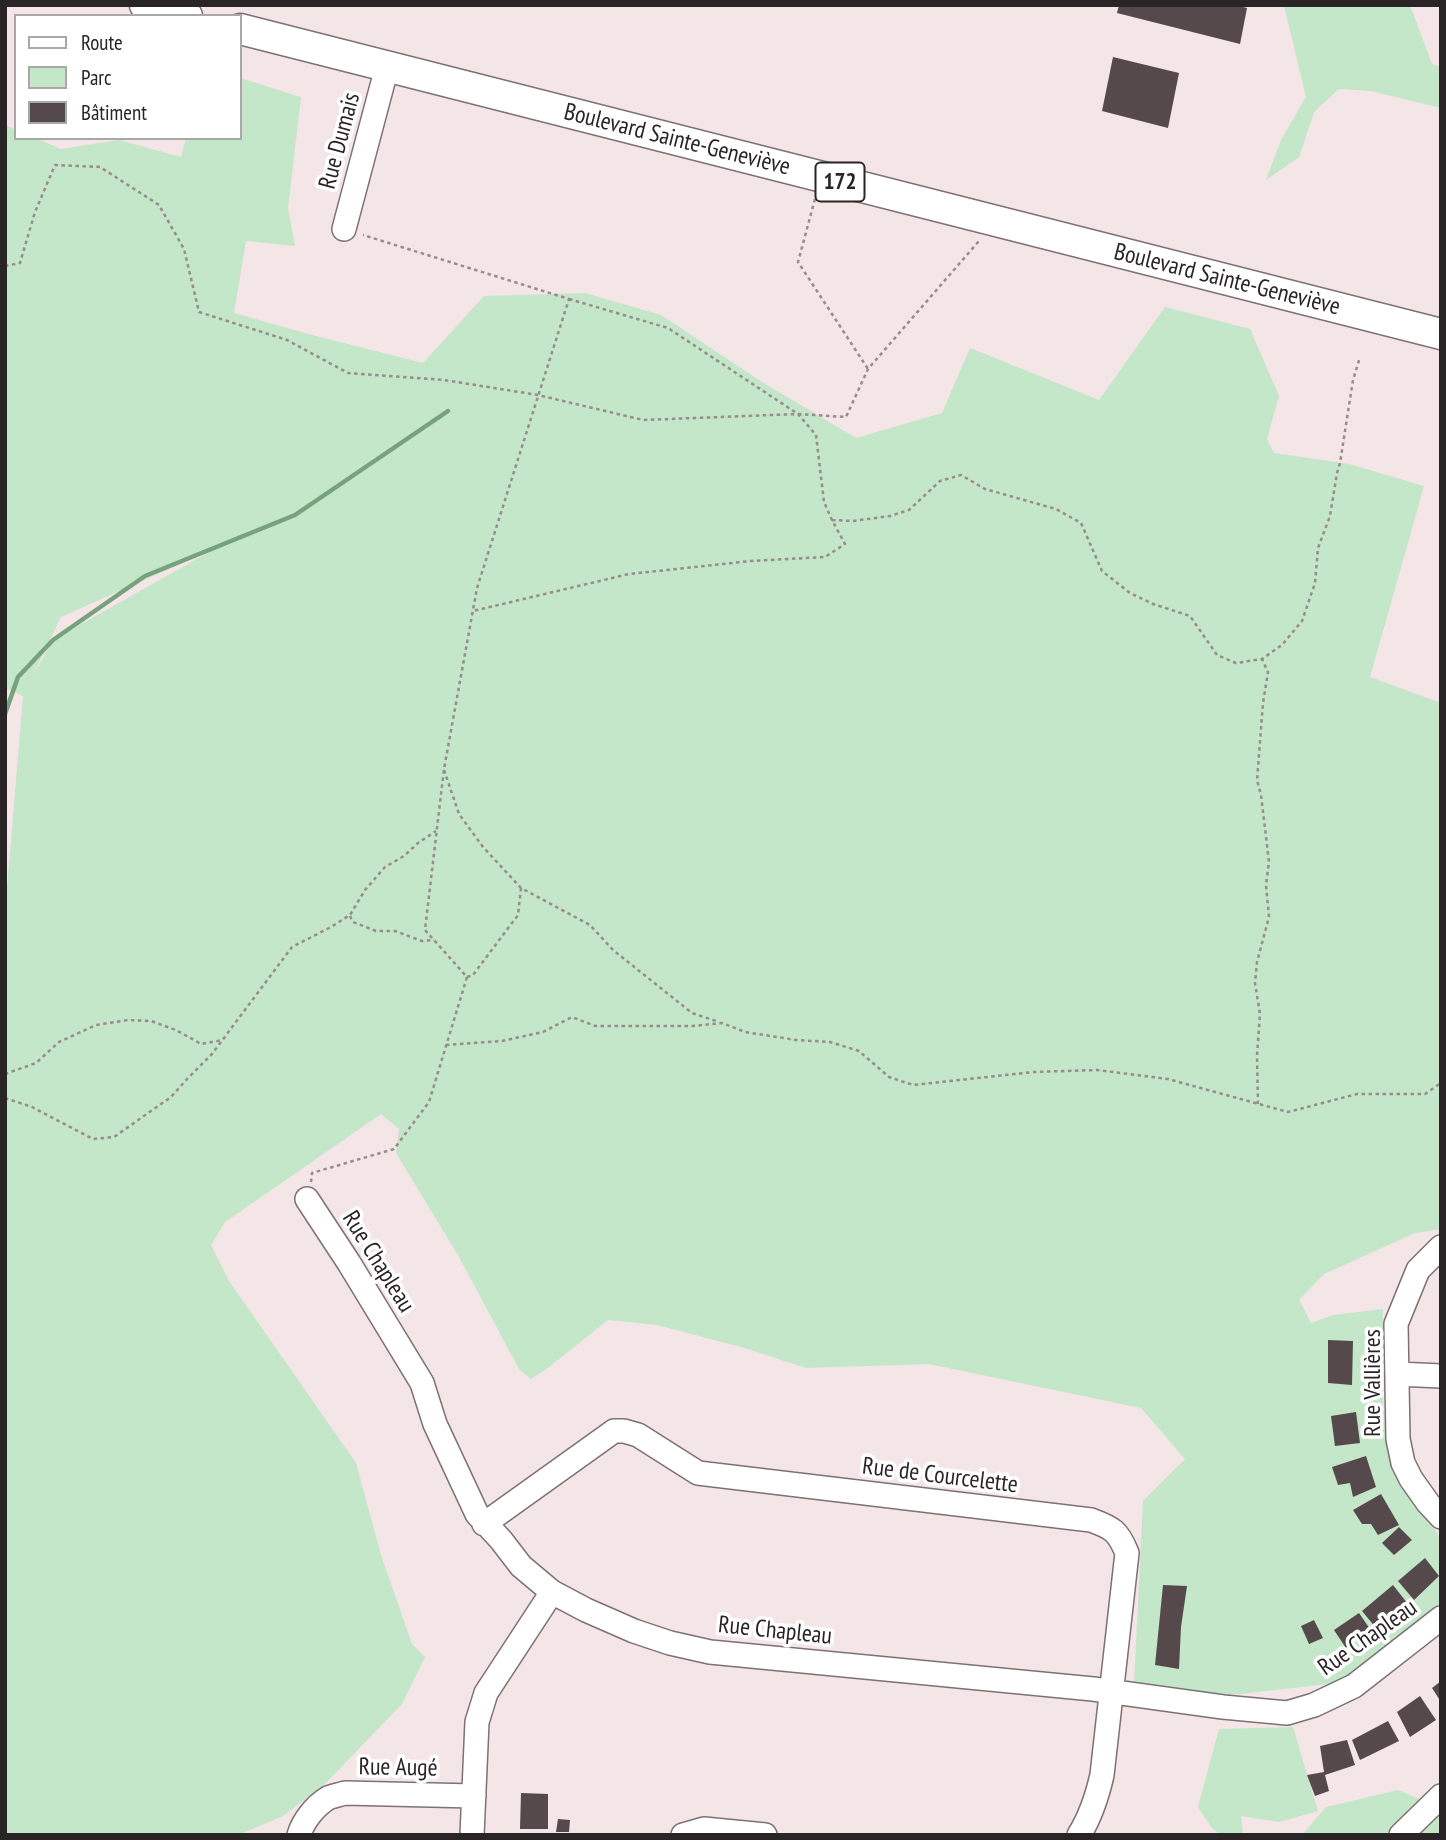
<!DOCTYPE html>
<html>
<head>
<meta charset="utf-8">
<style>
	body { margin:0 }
	#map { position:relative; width:1446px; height:1840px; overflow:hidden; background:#f4e5e7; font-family:"PT Sans Narrow",sans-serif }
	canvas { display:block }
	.frame { position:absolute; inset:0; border:7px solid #292425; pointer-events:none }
	.legend { position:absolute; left:14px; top:14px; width:228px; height:126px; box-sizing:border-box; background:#fff; border:2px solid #a9a7a8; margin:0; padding:9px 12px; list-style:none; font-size:21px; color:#292425 }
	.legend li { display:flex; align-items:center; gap:14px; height:35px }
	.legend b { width:35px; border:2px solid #a9a7a8 }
</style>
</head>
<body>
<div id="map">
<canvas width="1446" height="1840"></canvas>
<div class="frame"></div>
<ul class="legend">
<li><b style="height:9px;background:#fff"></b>Route</li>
<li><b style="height:19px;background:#c4e6c9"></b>Parc</li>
<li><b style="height:19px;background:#55494b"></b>Bâtiment</li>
</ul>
</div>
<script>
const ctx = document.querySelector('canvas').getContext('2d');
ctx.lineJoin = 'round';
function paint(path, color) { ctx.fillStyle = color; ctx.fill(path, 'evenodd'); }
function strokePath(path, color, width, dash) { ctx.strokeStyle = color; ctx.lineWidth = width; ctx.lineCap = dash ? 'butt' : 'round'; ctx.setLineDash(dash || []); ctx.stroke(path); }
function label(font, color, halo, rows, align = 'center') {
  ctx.font = font + ' "PT Sans Narrow",sans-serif'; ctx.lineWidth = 7; ctx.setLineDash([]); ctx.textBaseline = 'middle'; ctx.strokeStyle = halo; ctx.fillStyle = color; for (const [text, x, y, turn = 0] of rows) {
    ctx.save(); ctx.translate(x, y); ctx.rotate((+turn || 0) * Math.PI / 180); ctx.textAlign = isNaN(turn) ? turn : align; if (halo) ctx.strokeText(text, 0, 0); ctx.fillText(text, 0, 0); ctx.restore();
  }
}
paint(new Path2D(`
	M1284,5H1410L1432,64L1441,67V108L1371,91L1339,89L1314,112L1299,157L1266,180L1281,140L1306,97Z
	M240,78L301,97L288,208L295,246L246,241L234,313L312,335L423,363L484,296L585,293L661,315L762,382L856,438L942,413L970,348L1099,400L1165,307L1250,329L1279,396L1267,439L1274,453L1349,464L1424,486L1370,677L1441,703V1229L1415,1233L1324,1274L1299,1300L1311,1323L1334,1315L1383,1309V1401L1390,1454L1415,1500L1441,1539V1611L1346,1682L1230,1695L1134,1685L1143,1501L1185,1459L1141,1408L929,1364L806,1368L745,1348L657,1325L608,1320L549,1367L531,1379L519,1369L458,1255L396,1153L399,1129L381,1114L225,1222L211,1245L229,1281L356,1463L381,1555L412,1644L425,1657L402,1704L323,1786L283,1816L238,1835H5V912L23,696L5,688V125L16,130V138H36L61,149L119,140L181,157L186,138H240ZM218,547L53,640L32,677L61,617Z
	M1293,1727L1318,1811L1279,1822L1241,1816L1243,1835H1220L1212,1828L1198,1807L1219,1729Z
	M1398,1790L1441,1808V1835H1302L1326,1807Z`), '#c4e6c9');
strokePath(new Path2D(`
	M5,714L18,677L53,640L145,576L295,515L448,411`), '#76a37d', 4.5);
paint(new Path2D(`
	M1119,5H1236L1247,8L1240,44L1117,13Z
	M1113,57L1179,73L1168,128L1102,111Z
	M1328,1340L1353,1341L1352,1385L1328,1383Z
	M1356,1412L1360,1443L1335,1446L1331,1416Z
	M1366,1456L1376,1487L1353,1497L1350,1483L1338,1485L1332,1467Z
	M1381,1494L1399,1525L1378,1535L1371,1524H1362L1353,1510Z
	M1399,1527L1412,1540L1394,1555L1382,1543Z
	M1425,1558L1439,1576L1414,1600L1398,1581Z
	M1163,1585L1187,1586L1181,1627L1179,1669L1155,1665Z
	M1393,1585L1408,1604L1376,1628L1362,1611Z
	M1359,1613L1370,1629L1346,1648L1334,1630Z
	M1314,1620L1323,1638L1309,1644L1301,1626Z
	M1441,1681V1702L1432,1688Z
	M1420,1696L1436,1720L1410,1737L1397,1712Z
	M1388,1721L1399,1741L1360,1760L1352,1740Z
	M1347,1740L1355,1765L1325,1775L1329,1791L1315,1796L1307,1775L1324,1772L1320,1746Z
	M521,1793L548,1794V1829H520Z
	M558,1819L570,1820L569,1832H556Z`), '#55494b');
const minor = new Path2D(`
	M344,229L387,67
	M307,1199L349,1263L422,1383L435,1424L477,1514L501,1540L521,1566L552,1592L586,1610L634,1631L670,1643L710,1652L1093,1689L1223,1707L1287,1713L1314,1705L1354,1686L1441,1618
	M1441,1247L1418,1270L1396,1324L1398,1439L1403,1463L1411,1479L1428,1503L1441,1517
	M1397,1374L1441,1376
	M484,1524L614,1431H624L638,1435L698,1473L1091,1520C1113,1528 1118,1531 1127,1553L1102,1775C1097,1797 1091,1816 1079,1835
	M299,1835C303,1821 315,1806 328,1798C332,1796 339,1795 345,1793L474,1796
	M472,1835L477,1722L486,1693L552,1592
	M683,1835L704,1829L765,1835
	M1401,1835L1441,1796`);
const major = new Path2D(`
	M145,5L187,16
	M240,29L1441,334`);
strokePath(minor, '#7d7173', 26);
strokePath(major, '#7d7173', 33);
strokePath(new Path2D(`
	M815,199L798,262L868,369
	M5,266L20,263L35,212L55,165L100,167L159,205L184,249L199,312L287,340L348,373L444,380L538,395L643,420L798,414L816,435L824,502L832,520L845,544L825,557L751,561L629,574L473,611
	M569,299L668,328L798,414L846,417L868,369L979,241
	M832,520L853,521L890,516L909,510L940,481L961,475L985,489L1056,509L1081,523L1102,571L1130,593L1153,604L1190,616L1217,655L1236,663L1262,659L1282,645L1302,621L1315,583L1318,548L1330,516L1337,473L1340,463L1353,380L1360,357
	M444,770L459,814L483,847L521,888L590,925L613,950L692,1013L719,1022
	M350,916L353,922L376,931H395L422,941L434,940
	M467,977L473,975L518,915L521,888
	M446,1045L502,1041L543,1032L572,1017L595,1026H693L722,1023L745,1032L796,1040L830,1042L859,1051L889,1077L913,1085L1033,1072L1097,1070L1168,1079L1288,1112L1357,1094H1425L1441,1083
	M5,1074L36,1063L59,1042L96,1025L128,1020L151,1021L176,1030L201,1044L223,1040
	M5,1098L32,1107L93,1139L114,1137L171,1097L187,1079L212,1054L292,947L331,927L350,915L365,890L385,867L404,856L418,843L436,831
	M1258,1104L1257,1055L1260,1014L1255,983L1257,962L1269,917L1266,885L1269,862L1261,795L1257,780L1263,703L1268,672L1262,659
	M311,1182L312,1173L394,1149L429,1102L467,977L425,930L444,769L477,588L569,299L363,235`), '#978c8e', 2.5, [3.5, 3.5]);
strokePath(minor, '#fff', 23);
strokePath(major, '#fff', 30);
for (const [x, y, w] of [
	[840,182,49]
]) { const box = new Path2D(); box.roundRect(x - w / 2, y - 19.5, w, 39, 5); ctx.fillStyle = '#fff'; ctx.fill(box); strokePath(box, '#292425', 2); }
label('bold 23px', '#292425', null, [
	["172",840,182]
]);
label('24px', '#292425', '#fff', [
	["Boulevard Sainte-Geneviève",677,140,14],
	["Rue Dumais",340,141,-75],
	["Boulevard Sainte-Geneviève",1227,280,14],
	["Rue Chapleau",378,1262,58],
	["Rue Vallières",1373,1383,-90],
	["Rue de Courcelette",940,1476,7],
	["Rue Chapleau",775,1631,6],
	["Rue Chapleau",1368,1638,-35],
	["Rue Augé",398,1768,1]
]);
</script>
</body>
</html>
